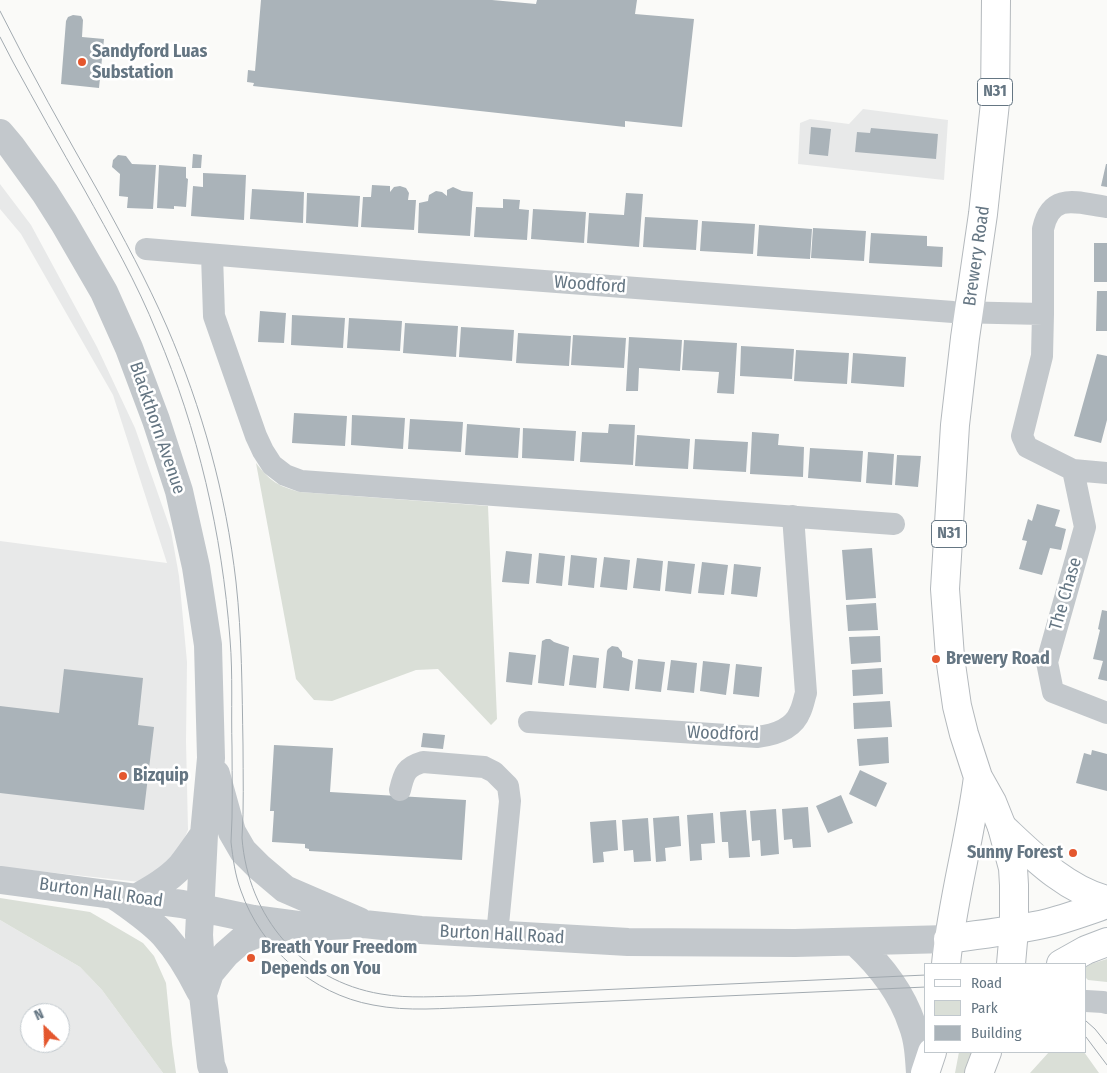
<!DOCTYPE html>
<html>
<head>
<meta charset="utf-8">
<style>
	body { margin:0 }
	#map { position:relative; width:1107px; height:1073px; overflow:hidden; background:#fafaf8; font-family:"Fira Sans Condensed",sans-serif }
	canvas { display:block }
	.legend { position:absolute; left:924px; top:963px; width:162px; height:90px; box-sizing:border-box; background:#fff; border:1px solid #c1c8cd; margin:0; padding:6px 9px; list-style:none; font-size:15px; color:#657683 }
	.legend li { display:flex; align-items:center; gap:10px; height:25px }
	.legend b { width:25px; border:1px solid #c1c8cd }
	.north { position:absolute; left:20px; top:1003px; width:50px; height:50px; box-sizing:border-box; background:#fff; border:1px solid #c1c8cd; border-radius:50%; rotate:336deg; font-size:14px; font-weight:700; line-height:20px; text-align:center; color:#657683 }
	.north::after { content:''; display:block; margin:auto; width:18px; height:22px; background:#e4572e; clip-path:polygon(50% 0,100% 100%,50% 72%,0 100%) }
</style>
</head>
<body>
<div id="map">
<canvas width="1107" height="1073"></canvas>
<ul class="legend">
<li><b style="height:6px;background:#fff"></b>Road</li>
<li><b style="height:14px;background:#dadfd7"></b>Park</li>
<li><b style="height:14px;background:#aab3b9"></b>Building</li>
</ul>
<div class="north">N</div>
</div>
<script>
const ctx = document.querySelector('canvas').getContext('2d');
ctx.lineJoin = 'round';
function paint(path, color) { ctx.fillStyle = color; ctx.fill(path, 'evenodd'); }
function strokePath(path, color, width, dash) { ctx.strokeStyle = color; ctx.lineWidth = width; ctx.lineCap = dash ? 'butt' : 'round'; ctx.setLineDash(dash || []); ctx.stroke(path); }
function label(font, color, halo, rows, align = 'center') {
  ctx.font = font + ' "Fira Sans Condensed",sans-serif'; ctx.lineWidth = 5; ctx.setLineDash([]); ctx.textBaseline = 'middle'; ctx.strokeStyle = halo; ctx.fillStyle = color; for (const [text, x, y, turn = 0] of rows) {
    ctx.save(); ctx.translate(x, y); ctx.rotate((+turn || 0) * Math.PI / 180); ctx.textAlign = isNaN(turn) ? turn : align; if (halo) ctx.strokeText(text, 0, 0); ctx.fillText(text, 0, 0); ctx.restore();
  }
}
paint(new Path2D(`
	M863,109L948,120L944,180L798,164L800,123L810,119L849,124Z
	M0,184L31,225L97,347L135,428L171,531L179,576L187,662L186,741L188,830L173,864L140,882L0,867V541L167,563L113,395L21,234L0,209Z
	M0,920L80,967L102,990L163,1073H0ZM30,1013H60V1043H30Z`), '#e8e9e9');
paint(new Path2D(`
	M256,463C271,482 278,486 300,492L488,506L497,719L491,725L438,669L416,670L332,701L314,700L296,679Z
	M0,898L90,912L143,943L154,956L166,983L172,1044L176,1073H163L102,990L80,967L0,920Z
	M1107,959V982L1088,980L1086,978V967L1091,964Z
	M959,1052H976L969,1073H955Z
	M1049,1052H1084L1099,1073H1030Z`), '#dadfd7');
paint(new Path2D(`
	M261,0H492L536,4L537,0H637L635,14L694,19L682,127L625,121V127L253,86L254,83L247,82L248,70L255,71Z
	M73,15L81,16L83,20L82,37L104,39L99,88L61,84L66,21L68,17Z
	M811,127L831,129L828,156L809,154Z
	M871,128L938,134L936,159L855,152L857,132L870,133Z
	M193,154L202,155L201,168H192Z
	M118,155L126,156L132,164L156,165L153,209L127,208L128,197L119,196L120,174L112,167L113,160Z
	M1106,164H1107V187L1101,186Z
	M159,165L186,167V178L188,179L186,207L174,206V209L157,208Z
	M203,173L246,175L244,220L191,216L193,186L203,187Z
	M372,185L390,186V192L394,187L400,186L406,188L409,193L408,200H416L414,230L361,227L363,197H371Z
	M453,187L462,191L473,192L470,236L418,233L419,203L428,201L429,195L436,191L442,192L447,196V190Z
	M252,189L304,192L303,223L250,219Z
	M307,193L360,196L358,227L306,223Z
	M626,193L643,194L639,247L587,243L589,213L624,215Z
	M503,199L520,200L519,209L529,210L527,240L474,237L476,207L503,208Z
	M533,209L586,212L584,243L531,239Z
	M645,217L698,220L696,250L643,247Z
	M702,221L755,224L753,254L700,251Z
	M759,225L812,229L810,259L757,256Z
	M813,228L866,231L864,261L811,258Z
	M871,233L927,236V246L943,247L942,267L869,263Z
	M1094,243H1107V282H1094Z
	M1097,291H1107V331H1096Z
	M260,311L286,313L284,343L258,342Z
	M292,315L345,318L343,348L291,345Z
	M349,318L402,321L400,351L347,348Z
	M405,323L458,326L456,357L403,353Z
	M461,327L514,330L512,361L459,357Z
	M518,333L571,336L569,366L516,363Z
	M573,335L626,338L624,368L571,365Z
	M629,337L682,340L680,371L639,368L638,391H626Z
	M684,340L737,343L734,394L717,393L719,372L682,370Z
	M741,346L794,349L792,379L740,376Z
	M796,350L849,353L847,384L794,381Z
	M853,353L906,357L904,387L851,383Z
	M1097,354L1107,356V420L1101,443L1074,436Z
	M294,413L347,416L345,446L292,443Z
	M352,415L405,418L403,449L351,445Z
	M410,419L463,422L461,452L408,449Z
	M467,424L520,428L518,458L465,455Z
	M609,424L635,425L633,465L580,462L582,432L608,433Z
	M523,428L576,431L574,461L522,458Z
	M752,432L779,434L778,445L804,447L803,477L750,474Z
	M637,435L690,439L688,469L635,466Z
	M695,439L748,442L746,472L693,469Z
	M810,448L863,451L861,482L808,478Z
	M868,452L894,454L892,485L866,483Z
	M897,455L921,456L918,487L895,485Z
	M1037,504L1060,510L1055,526L1066,529L1061,550L1050,548L1042,575L1019,569L1027,541L1022,540L1028,519L1032,521Z
	M872,548L876,598L846,600L842,550Z
	M506,551L532,554L529,584L502,582Z
	M539,553L565,556L562,586L536,583Z
	M571,555L597,558L594,588L568,585Z
	M604,557L630,560L627,590L600,587Z
	M637,558L663,561L660,591L633,588Z
	M668,561L695,564L691,594L665,591Z
	M702,562L728,565L724,595L698,593Z
	M734,564L761,567L757,597L731,594Z
	M876,603L878,630L848,631L846,605Z
	M1102,610L1107,611V681L1098,679L1103,661L1093,659L1100,630L1098,629Z
	M880,636L881,662L851,664L849,637Z
	M546,639H550L554,642L569,647L564,686L538,683L542,641Z
	M612,646L618,647L622,652V657L633,661L629,691L603,688L607,651L608,649Z
	M509,652L536,655L532,685L506,682Z
	M573,655L599,658L596,688L569,685Z
	M638,659L665,662L661,692L635,689Z
	M671,660L697,663L694,693L667,690Z
	M703,661L730,664L726,695L700,691Z
	M736,664L762,667L759,697L733,694Z
	M882,668L883,694L853,696L852,670Z
	M64,669L143,678L138,725L154,727L144,810L0,793V706L59,713Z
	M890,701L892,727L854,729L853,703Z
	M423,733L445,735L443,749L421,747Z
	M888,737L889,763L859,766L857,739Z
	M274,745L333,748L330,792L466,800L462,860L309,851V849L305,848V844L272,842L274,811H270Z
	M1092,750L1107,754V791L1076,783L1084,753L1091,755Z
	M860,770L887,783L876,807L849,794Z
	M841,795L853,823L828,833L816,806Z
	M808,807L811,847L793,848L792,839L784,840L782,809Z
	M776,809L779,854L761,856L760,840L752,841L750,811Z
	M746,810L750,857L729,858L728,842H722L720,812Z
	M713,813L715,843L701,844L702,860L690,861L687,815Z
	M679,816L681,846L665,848L666,861L656,862L653,818Z
	M648,818L651,861L634,862L633,850L624,851L622,820Z
	M616,820L618,850L603,852L604,862L593,863L590,822Z`), '#aab3b9');
const secondary = new Path2D(`
	M1002,827C1033,856 1065,889 1107,900
	M948,939C982,934 1015,931 1048,923C1068,918 1087,911 1107,904
	M1061,964L1086,950L1107,942`);
const trunk = new Path2D(`
	M996,0L995,103L983,214L965,338L955,425L945,589L950,657L957,706L964,734L978,777L992,802L1002,827L1013,868L1014,885V930L1011,964
	M946,964C952,901 970,840 978,777
	M925,1073L932,1052
	M979,1073L987,1052`);
strokePath(secondary, '#b3babf', 30);
strokePath(trunk, '#b4b9bd', 30);
strokePath(new Path2D(`
	M146,249L425,272L953,312L1043,314L1042,356L1022,436L1027,447L1073,470L1107,473
	M212,255L214,316L256,436L263,451L272,465L285,475L301,481L894,524
	M1043,314V229C1051,191 1078,203 1107,207
	M1073,470L1085,527L1047,662L1053,692L1107,713
	M529,722L757,737C774,735 793,730 800,712C803,706 804,699 806,693L793,516
	M400,790C404,773 406,767 423,762L484,767L494,772L508,786L510,801L497,935
	M1086,1001L1103,1002L1107,1003`), '#c3c8cc', 22);
strokePath(new Path2D(`
	M0,133L11,146L45,193L64,223L104,292L129,348L156,420L179,491L196,567L208,645L211,758L204,834L199,935L203,995L211,1065L214,1073
	M216,774L232,832L243,851L259,867L285,889L359,921
	M0,880L182,904L253,919L313,927L364,924L421,930L628,942L795,943L948,939
	M115,896C132,908 150,920 164,935C179,952 190,971 200,991
	M136,898C152,889 168,880 181,866C189,856 197,844 204,834
	M855,942C880,965 901,991 912,1024C918,1039 919,1056 920,1073
	M203,994L210,973L226,954L242,940L262,932L284,927`), '#c3c8cc', 28);
strokePath(secondary, '#fff', 28);
strokePath(trunk, '#fff', 28);
strokePath(new Path2D(`
	M0,11C31,73 65,133 99,193C123,237 147,281 167,327C202,408 226,494 236,582C242,636 242,691 243,745C243,776 244,807 242,838C248,917 302,981 381,994C409,999 438,996 466,996L926,975
	M0,37L13,62C36,104 60,147 84,189C110,236 137,283 157,333C198,430 222,533 230,639C233,675 231,711 232,747C232,778 233,810 231,842C233,859 235,875 241,891C261,948 312,994 373,1005C408,1012 444,1008 479,1007L926,987
	M1086,1021L1095,1029L1107,1044
	M1086,1037L1107,1065`), '#a2aab0', 1);
for (const [x, y, r, color] of [
	[82,62,5,"#e4572e"],
	[936,659,5,"#e4572e"],
	[123,776,5,"#e4572e"],
	[1073,853,5,"#e4572e"],
	[251,958,5,"#e4572e"]
]) { const dot = new Path2D(); dot.arc(x, y, r, 0, 2 * Math.PI); ctx.fillStyle = color; ctx.fill(dot); strokePath(dot, '#fff', 2); }
for (const [x, y, w] of [
	[995,92,35],
	[949,534,35]
]) { const box = new Path2D(); box.roundRect(x - w / 2, y - 13.5, w, 27, 4); ctx.fillStyle = '#fff'; ctx.fill(box); strokePath(box, '#657683', 1); }
label('bold 16px', '#657683', null, [
	["N31",995,92],
	["N31",949,534]
]);
label('bold 18px', '#657683', '#fff', [
	["Sandyford Luas",92,52],
	["Substation",92,73],
	["Brewery Road",946,659],
	["Bizquip",133,776],
	["Sunny Forest",1063,853,"right"],
	["Breath Your Freedom",261,948],
	["Depends on You",261,969]
], 'left');
label('18px', '#657683', '#fff', [
	["Brewery Road",977,256,-82],
	["Woodford",590,285,4],
	["Blackthorn Avenue",157,428,71],
	["The Chase",1066,594,-74],
	["Woodford",723,734,2],
	["Burton Hall Road",101,893,8],
	["Burton Hall Road",502,935,3]
]);
</script>
</body>
</html>
